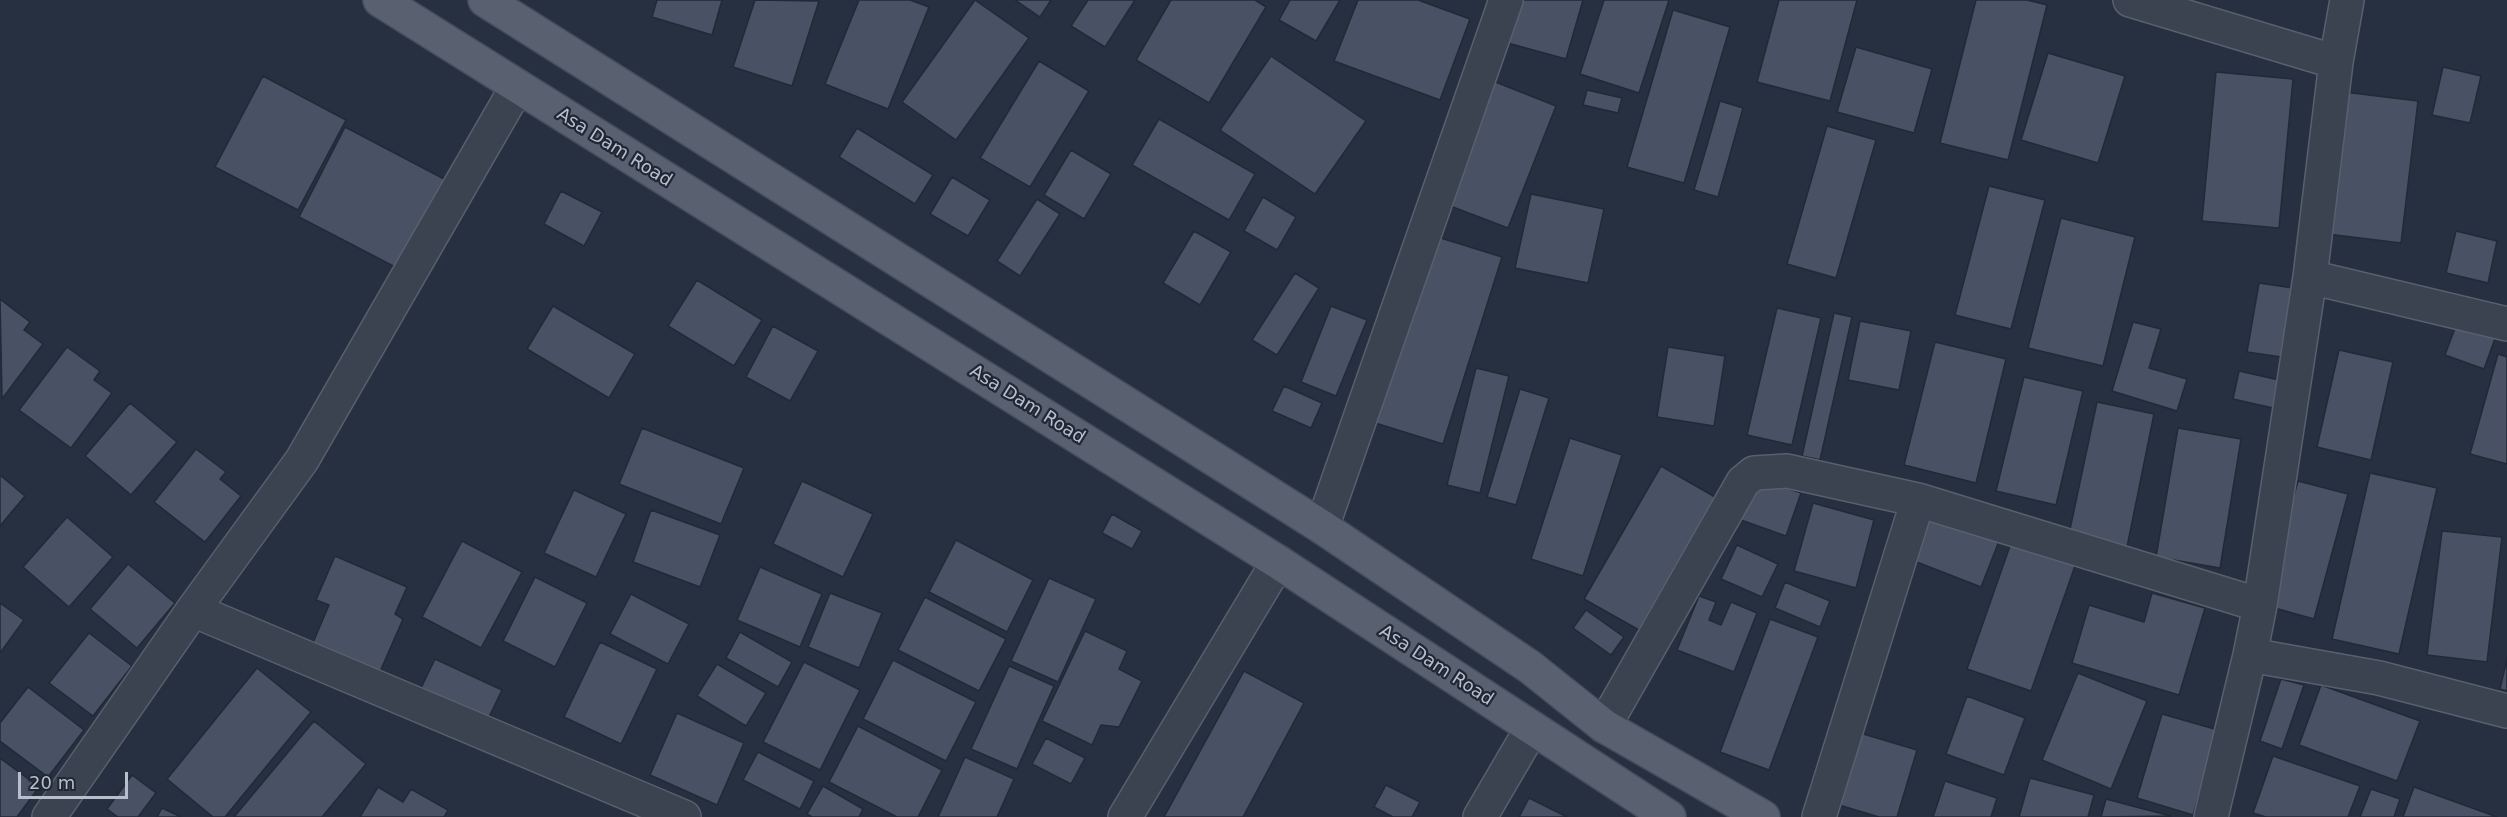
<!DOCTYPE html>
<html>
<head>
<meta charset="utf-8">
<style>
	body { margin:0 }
	#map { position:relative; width:2507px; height:817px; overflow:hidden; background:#273040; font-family:"DejaVu Sans",sans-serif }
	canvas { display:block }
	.scale { position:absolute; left:18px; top:772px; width:110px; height:27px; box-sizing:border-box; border:3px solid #b8beca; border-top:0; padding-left:8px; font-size:18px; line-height:21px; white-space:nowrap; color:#b8beca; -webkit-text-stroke:4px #202735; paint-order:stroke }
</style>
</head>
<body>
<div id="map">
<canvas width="2507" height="817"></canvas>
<div class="scale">20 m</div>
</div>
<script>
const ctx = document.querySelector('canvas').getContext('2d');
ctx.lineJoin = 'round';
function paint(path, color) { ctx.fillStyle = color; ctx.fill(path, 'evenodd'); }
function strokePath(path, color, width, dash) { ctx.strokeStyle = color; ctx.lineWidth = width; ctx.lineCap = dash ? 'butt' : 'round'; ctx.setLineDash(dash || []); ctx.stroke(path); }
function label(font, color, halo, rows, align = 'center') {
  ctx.font = font + ' "DejaVu Sans",sans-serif'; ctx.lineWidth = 4.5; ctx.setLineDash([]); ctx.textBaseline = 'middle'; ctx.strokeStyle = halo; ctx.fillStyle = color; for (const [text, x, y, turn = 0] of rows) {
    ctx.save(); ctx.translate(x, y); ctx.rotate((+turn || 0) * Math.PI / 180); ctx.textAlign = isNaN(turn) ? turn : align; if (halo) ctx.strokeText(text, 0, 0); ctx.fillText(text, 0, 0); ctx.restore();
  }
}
const building = new Path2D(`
	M657,0H722L712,35L652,17Z
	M755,0L819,1L792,86L733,67Z
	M859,0H910L929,7L888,109L825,84Z
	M975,0L1029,38L956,140L902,102Z
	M1015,0H1051L1040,17Z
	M1088,0H1135L1105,47L1071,26Z
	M1171,0H1255L1266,7L1209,103L1136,60Z
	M1290,0H1340L1316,41L1279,20Z
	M1358,0H1418L1470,19L1440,100L1334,61Z
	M1516,0H1583L1566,59L1504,42Z
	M1604,0H1669L1639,93L1580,74Z
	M1779,0H1857L1830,101L1757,82Z
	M1976,0H2027L2047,5L2008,160L1940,143Z
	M1673,10L1730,27L1684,183L1627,167Z
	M1856,47L1932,69L1914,133L1837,112Z
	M2048,53L2125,76L2098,163L2021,140Z
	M1271,56L1366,121L1315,194L1220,130Z
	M1039,61L1089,91L1030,187L980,158Z
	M2443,67L2481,76L2470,123L2432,115Z
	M2216,72L2293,79L2279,228L2202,221Z
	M263,76L346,120L298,210L215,167Z
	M1493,81L1556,106L1508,228L1445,204Z
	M1587,90L1622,98L1618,113L1583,105Z
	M2344,92L2418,101L2401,243L2327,234Z
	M1720,101L1743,108L1718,197L1694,190Z
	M1159,119L1255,174L1229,220L1132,165Z
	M1827,126L1876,140L1836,278L1787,264Z
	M345,127L446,180L399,269L299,217Z
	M857,128L933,175L915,204L839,157Z
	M1071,150L1111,174L1084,219L1044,195Z
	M952,177L990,200L968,236L930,214Z
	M1989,186L2045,200L2011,329L1955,315Z
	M561,191L602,212L584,246L544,224Z
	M1531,194L1604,209L1588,283L1515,268Z
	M1263,197L1296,217L1277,250L1244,231Z
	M1037,199L1060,214L1020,276L997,261Z
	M2061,218L2135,237L2103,366L2028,348Z
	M1194,231L1231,252L1200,305L1163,283Z
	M2456,231L2497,241L2488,283L2446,273Z
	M1431,235L1502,257L1443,444L1372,422Z
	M1295,273L1319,288L1277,355L1252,340Z
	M697,280L762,320L734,366L668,326Z
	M2259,283L2293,288L2281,357L2247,352Z
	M0,299L30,322L24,330L43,344L2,399Z
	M553,306L635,354L609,398L527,349Z
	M1331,306L1367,320L1336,396L1301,382Z
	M1777,308L1821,318L1792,445L1747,435Z
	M1834,313L1852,317L1820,460L1802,456Z
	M2458,320L2497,333L2484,369L2445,355Z
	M1860,321L1911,331L1899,390L1848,380Z
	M2133,322L2161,329L2149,368L2187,379L2177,411L2112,391Z
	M773,326L818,351L790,401L746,377Z
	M1935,342L2006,359L1976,483L1904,465Z
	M67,347L100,371L94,380L112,393L71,448L19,410Z
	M1668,347L1725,356L1714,426L1657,417Z
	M2339,350L2393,362L2371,460L2317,447Z
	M2498,354L2507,357V464L2470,454Z
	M1476,368L1509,376L1480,493L1447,485Z
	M2239,371L2279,380L2273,408L2233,399Z
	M2024,377L2083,391L2056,505L1996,491Z
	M1284,386L1322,403L1311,428L1272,411Z
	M1520,389L1549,398L1516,505L1487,497Z
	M2097,402L2154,414L2127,547L2069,534Z
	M130,403L177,442L131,495L85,456Z
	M642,428L744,468L721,524L619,484Z
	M2178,428L2241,439L2220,568L2156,557Z
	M1570,438L1622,455L1583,576L1531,559Z
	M196,449L226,472L220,479L241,496L205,542L154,502Z
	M1661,466L1715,497L1639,630L1584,599Z
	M2370,473L2437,488L2399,654L2332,639Z
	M0,475L25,496L0,526Z
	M1754,477L1801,493L1786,536L1738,519Z
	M802,481L873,514L843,577L773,544Z
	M2298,481L2348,494L2314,619L2264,605Z
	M574,490L626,514L596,577L544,553Z
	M1813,503L1874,520L1856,588L1794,571Z
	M1929,508L2001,536L1981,587L1909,559Z
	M651,510L720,535L700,587L633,562Z
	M1112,514L1142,531L1132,549L1102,533Z
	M67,517L113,557L69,607L23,567Z
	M2442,531L2502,537L2487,662L2427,655Z
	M956,540L1033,580L1007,632L929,592Z
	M462,541L522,572L481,648L422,617Z
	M2011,543L2075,566L2031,691L1967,669Z
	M1737,545L1778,564L1762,597L1721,579Z
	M335,556L407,587L395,614L403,619L379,674L312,645L329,605L316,600Z
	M128,564L175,603L137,648L90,609Z
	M760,567L822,594L800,647L737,620Z
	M535,577L587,603L555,667L503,641Z
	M1049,578L1096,599L1058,682L1011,661Z
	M1785,582L1830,601L1820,627L1775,608Z
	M830,593L882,613L859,668L808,647Z
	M2152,593L2205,608L2179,695L2072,663L2089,605L2144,622Z
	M631,594L689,624L668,664L610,634Z
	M1699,596L1716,602L1709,620L1721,625L1731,602L1757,613L1734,672L1677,650Z
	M925,597L1006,639L979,691L898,650Z
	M0,603L24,620L0,653Z
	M1586,610L1624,637L1611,655L1573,628Z
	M1770,619L1818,637L1769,770L1720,752Z
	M1085,631L1127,651L1119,669L1142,681L1119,727L1101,725L1092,745L1042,721Z
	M740,632L792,662L778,687L726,658Z
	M89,633L132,666L93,716L49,683Z
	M600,642L657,669L621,744L564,717Z
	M435,659L502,690L488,719L421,688Z
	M2507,659V691L2500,689Z
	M893,660L976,702L946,761L863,719Z
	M804,662L860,690L820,770L763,742Z
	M717,664L766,693L746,726L697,696Z
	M1009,666L1054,686L1017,769L971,749Z
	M257,668L311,712L225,817H213L167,779Z
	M1244,671L1304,703L1243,817H1164Z
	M2078,673L2147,701L2111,789L2042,760Z
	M2281,679L2304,685L2282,749L2260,741Z
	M2321,685L2420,721L2397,781L2299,745Z
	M28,687L84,730L48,777L0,741V723Z
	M1967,696L2025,718L2004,775L1946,754Z
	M677,713L744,743L717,805L650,775Z
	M2162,714L2218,730L2193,815L2137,798Z
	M314,721L366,764L322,817H234Z
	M858,726L942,770L918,817H897L829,782Z
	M1860,733L1917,750L1897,817H1879L1839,805Z
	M1046,738L1085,758L1071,784L1032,764Z
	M758,752L814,781L800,809L743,780Z
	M2273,756L2360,786L2348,817H2266L2253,813Z
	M965,757L1014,779L997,817H938Z
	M0,758L39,787L17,817H0Z
	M132,775L156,793L138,817H118L107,809Z
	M2030,778L2094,795L2088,817H2019Z
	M1945,781L1997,798L1991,817H1933Z
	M1386,785L1420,802L1412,817H1393L1374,807Z
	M823,786L863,809L859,817H812L807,814Z
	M378,787L403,802L411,789L448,810L444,817H360Z
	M2414,787L2497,817H2403Z
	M2371,789L2400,799L2394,817H2360Z
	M1529,798L1567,817H1519Z
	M2106,799L2136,807L2171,816L2101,817Z
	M162,808L181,817H157Z`);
paint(building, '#485264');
strokePath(building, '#222937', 1.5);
const minor = new Path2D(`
	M2130,0L2336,62
	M2310,277L2507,324
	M1322,527L1506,0
	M193,610L684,817
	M2250,655L2379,678L2507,711
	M1604,726L1743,482L1754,473L1787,471L1918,500L2260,605
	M49,817L193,610L302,460L517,87
	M1125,817L1278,562
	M1480,817L1532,728
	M1819,817L1918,500
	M2211,817L2250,655L2260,605L2310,277L2336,62L2347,0`);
const major = new Path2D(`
	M380,0L1278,562L1669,817
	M485,0L1322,527L1530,667L1604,726L1763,817`);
strokePath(minor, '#59606d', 36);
strokePath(major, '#454b59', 36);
strokePath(minor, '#3b4250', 33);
strokePath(major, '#596170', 33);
label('18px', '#b8beca', '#202735', [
	["Asa Dam Road",614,148,32],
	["Asa Dam Road",1027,405,32],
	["Asa Dam Road",1436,666,33]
]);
</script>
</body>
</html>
